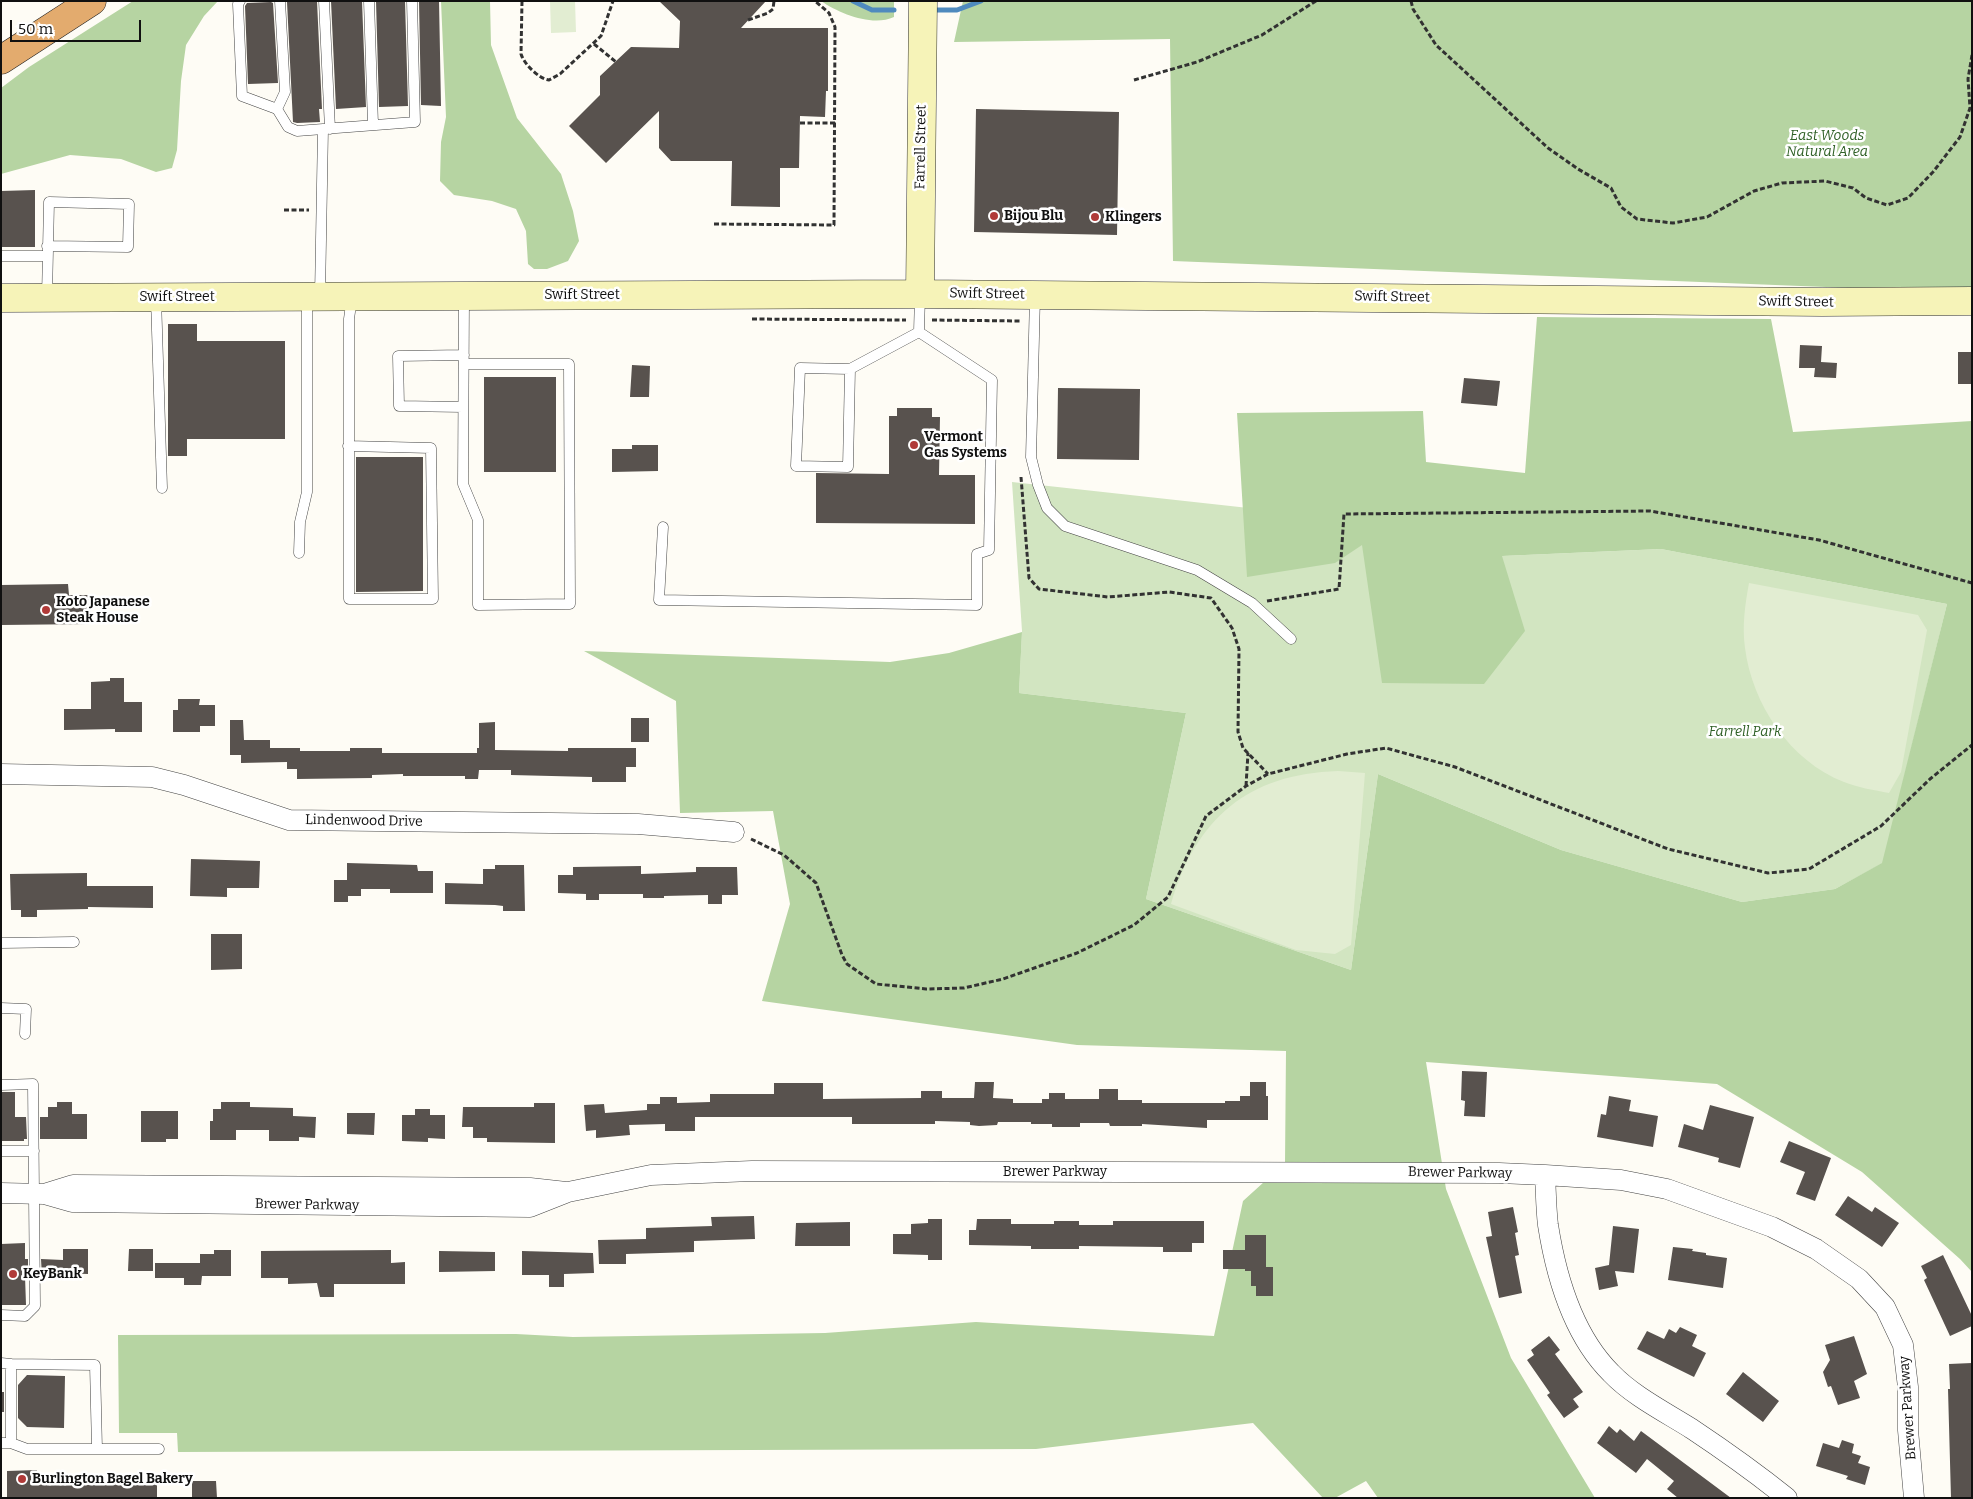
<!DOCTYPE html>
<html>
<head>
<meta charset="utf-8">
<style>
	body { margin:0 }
	#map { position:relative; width:1973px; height:1499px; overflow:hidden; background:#fefcf5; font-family:Bitter,serif }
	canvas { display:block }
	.frame { position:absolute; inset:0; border:2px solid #101010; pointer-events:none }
	.scale { position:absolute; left:10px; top:20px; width:131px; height:22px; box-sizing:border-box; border:2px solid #101010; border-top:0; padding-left:6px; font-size:15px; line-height:18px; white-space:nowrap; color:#101010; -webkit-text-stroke:4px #fff; paint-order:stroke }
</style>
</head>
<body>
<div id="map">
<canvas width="1973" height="1499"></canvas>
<div class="frame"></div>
<div class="scale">50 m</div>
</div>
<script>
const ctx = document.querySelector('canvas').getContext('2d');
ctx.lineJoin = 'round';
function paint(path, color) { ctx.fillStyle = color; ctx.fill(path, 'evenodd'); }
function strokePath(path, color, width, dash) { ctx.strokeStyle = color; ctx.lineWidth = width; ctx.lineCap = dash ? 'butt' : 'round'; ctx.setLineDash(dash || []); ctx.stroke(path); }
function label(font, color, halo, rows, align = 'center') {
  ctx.font = font + ' Bitter,serif'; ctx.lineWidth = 5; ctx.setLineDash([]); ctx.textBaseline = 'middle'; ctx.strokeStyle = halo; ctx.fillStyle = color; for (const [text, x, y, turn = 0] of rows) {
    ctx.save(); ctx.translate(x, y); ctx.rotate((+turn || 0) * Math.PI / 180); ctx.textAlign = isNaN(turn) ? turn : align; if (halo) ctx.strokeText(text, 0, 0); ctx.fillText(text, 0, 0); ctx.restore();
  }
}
paint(new Path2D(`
	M1012,482L1294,513L1502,556L1661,549L1947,604L1883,863L1835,889L1742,902L1561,850L1378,774L1351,970L1146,899L1186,713L1019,693L1022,631Z`), '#d2e5c1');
paint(new Path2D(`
	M133,1H218L204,16L186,45L181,81L177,150L172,168L156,172L121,159L70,155L1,174V88L29,67Z
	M441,1H490L491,45L517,118L561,174L573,211L579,241L568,261L547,269H534L528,264L526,231L516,209L492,201L454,195L440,181L441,142L446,117Z
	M821,1H894V17C873,27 840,14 821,1Z
	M963,1H1972V290L1926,291L1173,261L1170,39L954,42Z
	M1537,317L1771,319L1793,432L1972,421V1272L1960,1259L1862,1172L1717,1084L1426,1062L1446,1189L1511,1358L1595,1498H1378L1366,1481L1335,1498H1323L1253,1423L1036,1449L178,1452L177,1433H119L118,1335L516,1334L573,1337L825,1333L976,1322L1214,1336L1243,1201L1285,1163L1286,1051L1077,1045L762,1001L790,904L773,811L680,813L676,701L584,651L890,662L949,653L1022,632L1019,693L1186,713L1146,899L1351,970L1378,774L1561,850L1742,902L1835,889L1882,863L1947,604L1661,549L1502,556L1525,631L1484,684L1382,683L1362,545L1335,563L1247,577L1237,413L1423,411L1426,462L1525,473Z`), '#b6d4a2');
paint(new Path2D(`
	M550,1H575L576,32L551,33Z
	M1749,583L1918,615L1927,630L1901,772L1889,793C1874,790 1859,788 1844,782C1790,761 1752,704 1745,648C1742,626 1745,605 1749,583Z
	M1338,771L1365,773L1351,945L1335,954L1296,950L1171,904C1196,818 1248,774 1338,771Z`), '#e2edd2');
strokePath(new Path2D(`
	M853,1L872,10H894
	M931,10H957L981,1`), '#4f8abe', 5);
paint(new Path2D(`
	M317,1L322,109H319L320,122L297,123L293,122L287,2Z
	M331,1H362L366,107L336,109Z
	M376,1H405L408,106L379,107Z
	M419,1H439L441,106L421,105Z
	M659,1H766L741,28H828V91H826L825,117L800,116L799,168H780V207L731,206L732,161H671L659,148V111L606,163L569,126L600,95V76L631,47L679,48L680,21Z
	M271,2L273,3L278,83L248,84L245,6L247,3Z
	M976,109L1119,112L1117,235L974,232Z
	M35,190V247H1V191Z
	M168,324H197V341H285V439H187V456H168Z
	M1800,345L1822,346L1821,362L1837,363L1836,378L1814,377L1815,368H1799Z
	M1958,352H1972V384H1958Z
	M632,365L650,366L649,397H630Z
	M484,377H556V472H484Z
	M1464,378L1500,381L1497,406L1461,403Z
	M1058,388L1140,389L1139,460L1057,459Z
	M897,408H932V417H940L939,475H975V524L816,523V473L889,474V416H897Z
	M632,445H658V471L612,472V449H632Z
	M356,457H423V591L356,592Z
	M68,584L69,595H90L91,624L1,625V585Z
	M110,678H124V702H142V732H115V729L64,730V709H91V682L110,681Z
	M178,699H200L199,705H215V726H200V732H173V710H178Z
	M631,718H649V742H631Z
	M230,720H243L244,740H270V748H300V751H350V748H382V753H477V748H479V723L495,722V750L568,751V748H636V767H626V782H592V777L511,775V770H479L478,779H465V776H403V774L372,775V778L297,779V769H287V762L241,763V755H230Z
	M191,859L260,861L259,888H227V897L190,896Z
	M347,863L417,865L418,871H433V893H390V889H361V896H348V902H334V880H347Z
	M495,865H524L525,911H503V906L495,905L445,904V883L483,884V869H495Z
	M641,866V874L696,872V867H737L738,895H722V904H708V895L664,896V898H643V894H599V900H586V894L558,893V875H573V867Z
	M87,873V886H153V908L88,907V909L37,910V917H21V910H11L10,874Z
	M211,934H242V969L211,970Z
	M1462,1071L1487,1072L1485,1117L1464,1116L1465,1101L1461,1100Z
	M975,1082H994L993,1098L1013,1099V1103H1042V1099H1049V1093H1065V1099H1099V1089H1118V1100H1142V1103H1225V1101H1240V1096H1250V1082H1266V1096H1268V1120H1207V1128L1142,1124V1126H1110L1109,1123H1080V1127H1052V1124H1031V1122H998L997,1125L979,1126L970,1125V1122L935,1121V1124H852V1117H695V1131H665V1124L629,1125L630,1135L596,1138V1130L586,1131L584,1105L604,1104L605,1113L647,1110V1104H660V1097H677V1103L710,1102V1094H774V1083H823V1099L921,1098V1091H942V1098H974Z
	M1,1092H15V1117H26L27,1139H24V1141H1Z
	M1609,1096L1631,1100L1629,1111L1658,1116L1653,1147L1597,1137L1601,1114L1606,1115Z
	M57,1102H72V1114H87V1139H40V1117H48V1107H57Z
	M221,1102H250V1107L293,1108V1116L316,1117L315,1138L299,1137V1141H269V1130H236V1140H210V1121H213V1109H221Z
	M534,1103H555V1143L487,1142V1138H473V1127H462L463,1107H534Z
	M1710,1105L1754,1117L1740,1168L1718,1162L1719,1158L1678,1147L1684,1124L1703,1130Z
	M415,1109H430V1115H445V1139L428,1138V1142L402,1141V1115H415Z
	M141,1111H178V1139H166V1142H141Z
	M347,1113H375L374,1135L347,1134Z
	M1789,1141L1831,1158L1815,1201L1796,1194L1805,1172L1780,1162Z
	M1848,1196L1872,1212L1875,1207L1899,1223L1882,1247L1835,1215Z
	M1513,1207L1518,1232L1515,1233L1519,1255L1515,1256L1522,1293L1499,1298L1486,1237L1492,1236L1488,1212Z
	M754,1216L755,1239L694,1241V1252L626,1254V1264H599L598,1240L646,1239V1228L712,1226L711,1217Z
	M928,1219H942V1260H928V1255L893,1254V1234H911V1224L928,1223Z
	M977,1219H1011V1224H1054V1221H1079V1225H1113V1221H1204V1243H1192V1252H1163V1247L1079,1246V1249H1031V1246L969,1245V1230H976Z
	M850,1222V1246H795L796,1223Z
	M1613,1226L1639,1229L1634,1273L1615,1271L1618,1286L1599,1290L1595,1268L1609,1265Z
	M1245,1235H1266V1267H1273V1296H1256V1286H1251V1271H1245V1269H1223V1250H1245Z
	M25,1243V1259H28V1276H25L26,1305H1V1244Z
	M1673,1247L1693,1249L1692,1251L1706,1253V1255L1727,1258L1723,1288L1668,1280Z
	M63,1249H88V1274L56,1273V1277H42L41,1259L63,1260Z
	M129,1249H153V1271H128Z
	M214,1250H231V1276H202L201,1285H184V1278H155V1263H200V1254H214Z
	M391,1250V1263L405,1262V1284H334V1297H320L317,1283L288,1284V1278H261V1251Z
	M439,1251L495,1252V1271L439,1272Z
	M522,1251L593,1253L594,1273L564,1274V1287H549V1275H522Z
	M1943,1255L1972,1316V1326L1950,1336L1924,1280L1927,1278L1921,1266Z
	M1680,1327L1697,1335L1692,1346L1706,1353L1694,1377L1637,1349L1647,1331L1664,1339L1669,1329L1676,1333Z
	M1549,1336L1560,1350L1555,1354L1583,1392L1573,1399L1579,1407L1564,1418L1547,1395L1550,1393L1527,1360L1534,1355L1531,1350Z
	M1854,1336L1867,1374L1854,1381L1860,1398L1838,1405L1831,1386L1828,1387L1823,1372L1830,1360L1825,1345Z
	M1972,1363V1498H1951L1948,1389H1950L1949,1364Z
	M1743,1372L1779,1401L1763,1422L1726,1394Z
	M27,1375L65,1376L64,1428L27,1427L18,1418V1385Z
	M1,1392H4V1412H1Z
	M1609,1426L1617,1433L1620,1429L1634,1441L1641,1431L1731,1498H1678L1667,1489L1674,1481L1647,1459L1636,1473L1597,1443Z
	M1842,1440L1854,1444L1852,1453L1861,1456L1858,1463L1870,1467L1865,1485L1846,1479L1848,1476L1816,1466L1823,1443L1839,1448Z
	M37,1470L38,1483H157V1498H7V1471Z
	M192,1481H216L217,1498H192Z`), '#58524e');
const lane = new Path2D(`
	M240,1L238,4L242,96L277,109L288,127L297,131L415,122L412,1
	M324,1L330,129
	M369,1L373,125
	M277,109L285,92L280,1
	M47,246L128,247L129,204L49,202L47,297
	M1,256H47
	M320,295L323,129
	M1035,296L1031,457L1038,485L1047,508L1065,526L1197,570L1252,603L1291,639
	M156,298L162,488
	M464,364H569L570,604L478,605V520L463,484L464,297
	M850,369L848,467L796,466L800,368L850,369L919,332L920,295
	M463,407L399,406L398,356L464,355
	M348,446L431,448L433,599H349V319L352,297
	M663,527L659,600L977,605V554L989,550L992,380L919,332
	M299,553L300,522L307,492V297
	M1,943L74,942
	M1,1008L26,1009L25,1034
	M1,1085L33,1084L35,1306L25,1316L1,1315
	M1,1151H34
	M1,1363L11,1364V1443H1
	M11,1364L95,1365L97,1449
	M11,1443L27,1449H159`);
const street = new Path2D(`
	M1,774L152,777L184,785L289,820L638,824L734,832
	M1,1193L44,1194L72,1202L530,1207L568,1192L651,1175L752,1171L1499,1173L1545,1175
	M44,1194L73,1185L530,1188L566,1192
	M1787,1498C1756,1473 1725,1451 1692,1429C1665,1412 1633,1396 1611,1373C1573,1335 1556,1276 1548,1225C1546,1209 1546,1192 1545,1175L1621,1180L1667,1189L1772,1227L1816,1249L1859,1279L1885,1307L1903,1345L1908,1387V1430L1914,1498`);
const secondary = new Path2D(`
	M920,294L923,1
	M1,298L920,294L1822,302L1972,301`);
const highway = new Path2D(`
	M1,60L92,1`);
strokePath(lane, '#434343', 11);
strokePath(street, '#434343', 21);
strokePath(secondary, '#323232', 29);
strokePath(highway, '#212121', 29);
strokePath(new Path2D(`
	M522,1L521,54C524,64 539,79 549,80L560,74L601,36L613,1
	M1411,1L1413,9L1436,45L1548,148L1578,169L1611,188L1621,207L1637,219L1673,223L1707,217L1754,191L1782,183L1825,181L1853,188L1866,198L1887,205L1908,198L1933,172L1960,137L1970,108L1968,79L1972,55
	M748,20L768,13L773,9L774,1
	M594,44L616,62
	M1134,80L1197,62L1262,35L1316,1
	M800,123H835
	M284,210H309
	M714,224L834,225L835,27L829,13L815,1
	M752,319L906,320
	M932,320L1020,321
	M1021,477L1029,578L1039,589L1108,597L1169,592L1211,598L1232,628L1239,649L1238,732L1243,748L1268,774
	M1267,601L1339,589L1344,514L1650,511L1819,540L1972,583
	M1246,786L1248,753
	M751,839L784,855L816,883L842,955L847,964L876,984L926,989L964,988L1003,979L1077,953L1134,925L1168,897L1206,816L1246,786L1268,774L1347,754L1386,748L1455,767L1668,849L1768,873L1809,869L1881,826L1930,779L1972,745`), '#323232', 3, [5, 2.5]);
strokePath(lane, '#fff', 10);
strokePath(street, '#fff', 20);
strokePath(secondary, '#f6f3b8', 28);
strokePath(highway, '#e3ab6e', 28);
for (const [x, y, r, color] of [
	[994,216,5,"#b03a38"],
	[1095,217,5,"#b03a38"],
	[914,445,5,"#b03a38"],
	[46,610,5,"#b03a38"],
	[13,1274,5,"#b03a38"],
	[22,1479,5,"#b03a38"]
]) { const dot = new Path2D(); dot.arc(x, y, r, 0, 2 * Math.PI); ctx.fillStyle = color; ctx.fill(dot); strokePath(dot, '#fff', 2); }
label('italic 14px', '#306127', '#fff', [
	["East Woods",1827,136],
	["Natural Area",1827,152],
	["Farrell Park",1745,732]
]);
label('14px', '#101010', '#fff', [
	["Farrell Street",921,147,-89],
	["Swift Street",987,294,1],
	["Swift Street",582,295],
	["Swift Street",177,297],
	["Swift Street",1392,297,1],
	["Swift Street",1796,302,1],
	["Lindenwood Drive",364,821,1],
	["Brewer Parkway",1055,1172],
	["Brewer Parkway",1460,1173,1],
	["Brewer Parkway",307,1205,1],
	["Brewer Parkway",1908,1408,-94]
]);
label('bold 14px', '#101010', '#fff', [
	["Bijou Blu",1004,216],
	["Klingers",1105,217],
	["Vermont",924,437],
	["Gas Systems",924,453],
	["Koto Japanese",56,602],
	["Steak House",56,618],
	["KeyBank",23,1274],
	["Burlington Bagel Bakery",32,1479]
], 'left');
</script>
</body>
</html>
